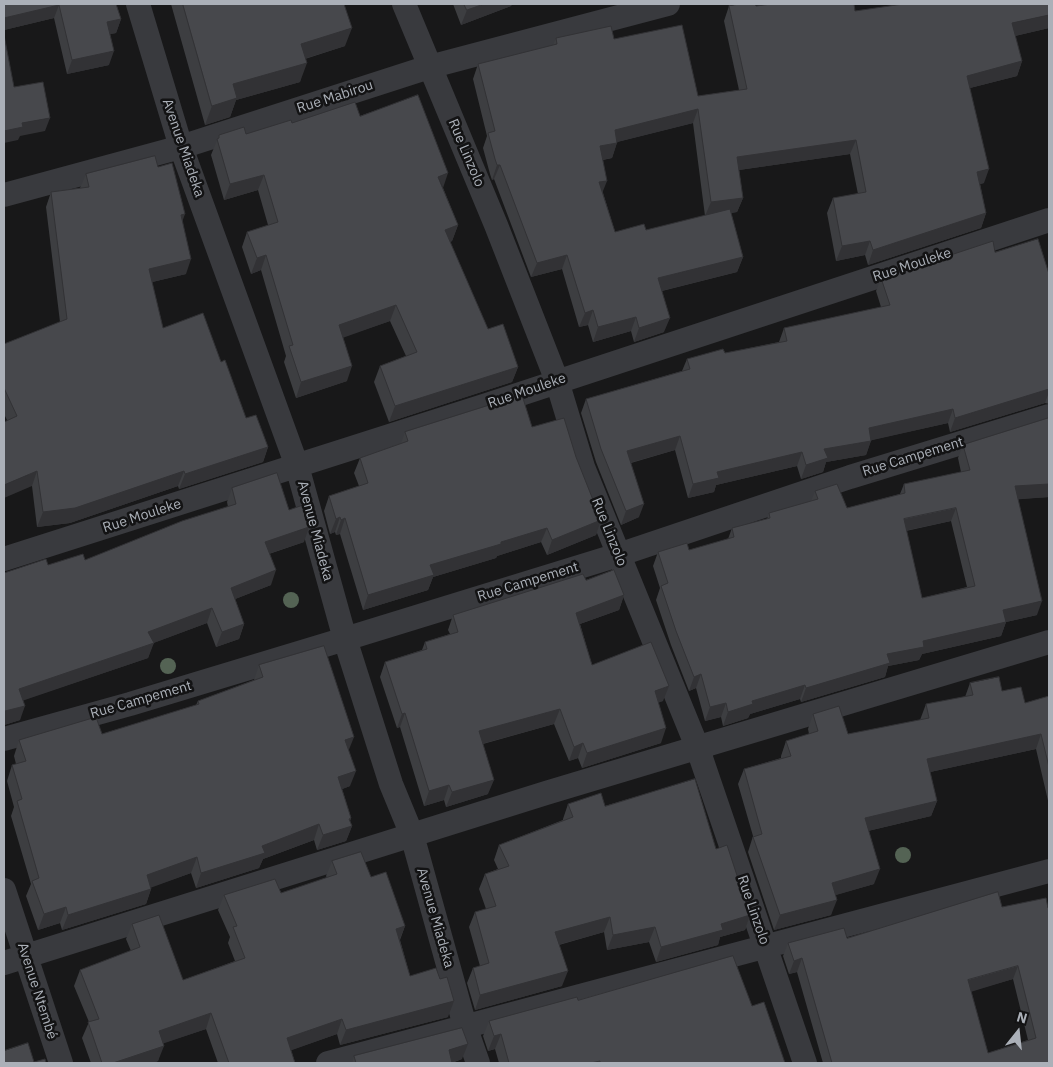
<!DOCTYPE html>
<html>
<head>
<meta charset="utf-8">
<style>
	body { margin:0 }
	#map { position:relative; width:1053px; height:1067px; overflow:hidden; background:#181819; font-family:"IBM Plex Sans",sans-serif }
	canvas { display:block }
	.frame { position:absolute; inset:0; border:5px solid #abb0b8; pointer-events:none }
	.north { position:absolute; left:993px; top:1007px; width:50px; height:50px; -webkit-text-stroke:4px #131314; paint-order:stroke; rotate:16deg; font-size:14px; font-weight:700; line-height:20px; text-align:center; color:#abb0b8 }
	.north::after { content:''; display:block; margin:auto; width:18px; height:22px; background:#abb0b8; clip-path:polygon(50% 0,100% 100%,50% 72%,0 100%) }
</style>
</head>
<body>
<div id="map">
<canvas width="1053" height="1067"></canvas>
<div class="frame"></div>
<div class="north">N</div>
</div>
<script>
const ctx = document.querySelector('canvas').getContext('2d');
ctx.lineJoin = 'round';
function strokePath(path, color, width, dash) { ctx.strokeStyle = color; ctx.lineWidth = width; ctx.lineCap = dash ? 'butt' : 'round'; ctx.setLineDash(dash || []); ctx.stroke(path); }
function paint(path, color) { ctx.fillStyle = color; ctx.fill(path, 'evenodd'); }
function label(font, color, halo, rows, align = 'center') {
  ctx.font = font + ' "IBM Plex Sans",sans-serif'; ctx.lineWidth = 5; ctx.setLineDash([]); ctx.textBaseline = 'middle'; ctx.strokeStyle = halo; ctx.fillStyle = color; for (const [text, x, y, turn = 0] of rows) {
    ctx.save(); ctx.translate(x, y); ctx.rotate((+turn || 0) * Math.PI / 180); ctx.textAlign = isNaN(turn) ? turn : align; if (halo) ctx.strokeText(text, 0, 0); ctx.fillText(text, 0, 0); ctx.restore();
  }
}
strokePath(new Path2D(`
	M138,4L181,147L297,466L345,639L391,784L412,835L465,1026L478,1063
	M404,4L496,225L557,381L583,467L698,749L805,1063
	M4,195L181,147L429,67L668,4
	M4,559L490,404L1049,220
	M4,739L130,704L345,639L618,555L850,477L1049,416
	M4,890L61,1063
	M4,963L546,793L1049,642
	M328,1063L1049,871`), '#393a3e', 24);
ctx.fillStyle = '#546354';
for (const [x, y] of [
	[291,600],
	[168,666],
	[903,855]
]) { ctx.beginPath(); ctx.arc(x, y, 8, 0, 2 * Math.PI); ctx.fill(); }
paint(new Path2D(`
	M4,4H116L121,19L116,33L110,34L109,65L67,74L54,18L4,30Z
	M171,4H344L345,46L305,59L300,82L236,100L230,117L205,125Z
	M453,4H512L511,6L461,25Z
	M729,6H756L855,11L1049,28L1015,36L1022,61L1017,76L970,88L984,183L980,184L986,213L981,228L868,265L865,255L836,261L827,213L833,198L858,194L850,154L739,170L743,198L737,212L731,213L743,257L737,272L662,291L664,332L634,342L631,331L593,342L588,325L579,327L562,269L531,277L494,179L492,180L490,174L483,148L487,136L473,79L478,64L553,45L556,38L614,39L698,96L739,90L724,21ZM693,123L705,216L646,230L615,232L603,193V160L612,158L617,142Z
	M360,116L443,188L458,225L452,241L450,242L488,329L518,367L512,382L389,422L374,382L380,366L406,356L390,321L343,337L347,381L296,398L284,362L286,356L261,270L251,274L242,247L247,232L268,225L258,190L224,200L211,155L219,135L246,134L292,123Z
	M158,167L182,222L186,274L152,282L163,328L221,362L246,418L268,447L263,462L179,489L178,486L70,523L37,527L32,486L7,420L4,414V344L60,322L46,207L51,192L80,188L86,174Z
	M995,252L1049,274V404L1045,403L950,432L948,423L871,440L866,455L826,462L823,472L801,479L797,466L716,485L714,492L688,498L675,450L631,463L639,517L621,525L596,462L581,413L586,399L682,371L687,359L725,353L779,342L784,328L881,307L876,291L881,278Z
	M1049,418V497L1018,499L1037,615L1006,622L1001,636L922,654L919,660L888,666L885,677L801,702L800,699L750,714L748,718L723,726L721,717L705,721L696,688L689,691L671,645L656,600L660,588L653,566L658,552L689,550L728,539L732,528L767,519L769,513L811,501L815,491L847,508L900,494L904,484L961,472L958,458L963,445ZM951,521L967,587L922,598L906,531Z
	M532,427L576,457L601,520L596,535L547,555L541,542L497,556L496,558L433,577L428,590L363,610L340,534L336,535L335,532L330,534L324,511L329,496L359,486L354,473L360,458L401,443L405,432Z
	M232,488L289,510L304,542L269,554L271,585L235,599L244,624L239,639L216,647L207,623L153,643L148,658L23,700L20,720L4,725V573L48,565L85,560L228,507L227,502Z
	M586,580L624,595L619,610L580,624L592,665L663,701L658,702L661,743L582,768L578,758L569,761L554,724L483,744L488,794L446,807L444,800L424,806L400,727L397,728L380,677L385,662L422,650L425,642L450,634L448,630L453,615Z
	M259,665L349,750L350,786L342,789L351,818L350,821L352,826L346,841L317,850L314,840L263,859L259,868L196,888L191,873L151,887V889L146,904L62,930L60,923L38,930L26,896L31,884L11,816L14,807L7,781L12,765L16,764L14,756L19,740L102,734L196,705L198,701L254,680Z
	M970,683L1002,691L1025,703L1049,696V805L1036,749L930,772L937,801L931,816L868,831L874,884L835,895L831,915L774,930L748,852L753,836L738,784L744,769L781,758V756L786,741L809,734L808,729L813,714L848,734L920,720L926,704L965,697Z
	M568,804L605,806L716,849L750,915L745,930L720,937L718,945L656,962L649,942L607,950L604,932L559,945L562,986L475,1010L467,983L473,968L480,966L469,927L475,912L486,909L479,889L485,874L498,869L494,860L499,845L563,820V819Z
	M332,861L371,877L405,926L400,940L410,976L448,1017L340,1045L337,1034L291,1050L295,1063H218L206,1029L163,1043L158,1061L153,1063H91L82,1038L89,1022L74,986L80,970L131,951L126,939L132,924L183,980L235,961L228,943L230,937L218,910L224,895L281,893L327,878L326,876Z
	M1002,907L1048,908L1049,1063H823L797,972L789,974L783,956L788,943L847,938ZM1013,979L1028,1040L988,1053L971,991Z
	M578,1000L752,1006L785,1063H499L495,1049L488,1051L483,1036L489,1021Z
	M354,1056L462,1059L452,1063H352Z`), '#3d3e41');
paint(new Path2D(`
	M484,4H512L511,6L461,25L467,10Z
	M59,5L54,18L4,30V18Z
	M1049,15V28L1006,38L1012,23Z
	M121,19L116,33L102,36L107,22Z
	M352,28L345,46L294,62L301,44Z
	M114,51L109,65L67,74L72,60Z
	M1022,61L1017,76L962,90L967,76Z
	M307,63L300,82L236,100L230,117L205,125L212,106L233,84Z
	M698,109L693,123L609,144L615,130Z
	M50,118L45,131L20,136L18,140L4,143V131L22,123Z
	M856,140L850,154L732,171L737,157Z
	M617,143L612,158L595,161L600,146Z
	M497,165H500L494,179L492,180Z
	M989,169L984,183L971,186L977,172Z
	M448,173L443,188L438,177Z
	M264,175L258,190L224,200L230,184Z
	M607,181L601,196L599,182Z
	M743,198L737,212L705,216L711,202Z
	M986,213L981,228L868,265L873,250Z
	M185,214L180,228L181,215Z
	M458,225L452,241L439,246L445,230Z
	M870,241L865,255L836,261L842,246Z
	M266,255L261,270L251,274L257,258Z
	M567,255L562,269L531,277L537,263Z
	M743,257L737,272L653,293L658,278Z
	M191,259L186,274L144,284L149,269Z
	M396,305L390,321L334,341L339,325Z
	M593,310L588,325L579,327L585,313Z
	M636,317L631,331L593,342L598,327Z
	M670,318L664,332L634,342L639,328Z
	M352,366L347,381L296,398L301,382Z
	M518,367L512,382L389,422L395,406Z
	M1049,389V392L1045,403L950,432L955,418Z
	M953,409L948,423L864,442L869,428Z
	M680,436L675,450L622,465L627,451Z
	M871,441L866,455L826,462L823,472L801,479L806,465L824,449Z
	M268,447L263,462L179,489L185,474Z
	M802,452L797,466L716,485L714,492L688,498L693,484L717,472Z
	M37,471L32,486L4,498V485Z
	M184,471L178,486L70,523L37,527L43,512Z
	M1049,484V497L1010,500L1015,486Z
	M644,504L639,517L621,525L626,511Z
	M956,508L951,521L899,532L904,519Z
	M340,517L335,532L330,534L336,519Z
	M345,518L340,534L336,535L341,520Z
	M601,520L596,535L547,555L552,540Z
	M309,527L304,542L259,557L265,542Z
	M547,528L541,542L497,556L496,558L433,577L428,590L363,610L368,595L430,565L501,542Z
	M276,570L271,585L225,603L231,588Z
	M624,595L619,610L571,627L576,613Z
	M1042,601L1037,615L1006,622L1001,636L922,654L919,660L888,666L885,677L801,702L806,688L887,654L923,641L1003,610Z
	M212,608L207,623L143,647L148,632Z
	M244,624L239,639L216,647L222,632Z
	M154,643L148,658L13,704L19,689Z
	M701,674L696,688L689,691L694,677Z
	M805,685L800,699L750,714L748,718L723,726L728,712L752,701Z
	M669,686L663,701L650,706L655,691Z
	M726,703L721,717L705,721L710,707Z
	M25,706L20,720L4,725V712L5,711Z
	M560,709L554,724L474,746L479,731Z
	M405,713L400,727L397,728L402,714Z
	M666,728L661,743L582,768L587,753Z
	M1041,734L1036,749L921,774L927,759Z
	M354,737L348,752L345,740Z
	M583,743L578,758L569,761L574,747Z
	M356,771L350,786L332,793L338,777Z
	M494,780L488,794L446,807L452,792Z
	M449,785L444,800L424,806L429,791Z
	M937,801L931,816L859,833L865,818Z
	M351,818L348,827L352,826L346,841L317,850L323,835Z
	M319,824L314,840L263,859L259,868L196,888L201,873L262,846Z
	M197,857L191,873L142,891L147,875Z
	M880,869L874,884L826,898L832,883Z
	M151,889L146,904L62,930L68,915Z
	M837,900L831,915L774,930L780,915Z
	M66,907L60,923L38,930L44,914Z
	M750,915L745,930L720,937L718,945L656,962L661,947L721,924Z
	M610,917L604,932L550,947L555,932Z
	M405,926L399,941L396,929Z
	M655,927L649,942L607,950L613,935Z
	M802,958L797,972L789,974L794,961Z
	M1018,966L1013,979L964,994L968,980Z
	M568,971L562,986L475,1010L480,995Z
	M454,1001L448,1017L340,1045L346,1030Z
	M211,1013L206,1029L153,1047L159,1031Z
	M342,1019L337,1034L281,1054L287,1038Z
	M501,1034L495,1049L488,1051L494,1036Z
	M468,1044L462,1059L450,1063L449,1050Z
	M164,1046L158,1061L153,1063H113Z`), '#323235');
const building = new Path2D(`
	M4,4H116L121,19L107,22L114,51L72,60L59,5L4,18Z
	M183,4H344L352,28L301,44L307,63L233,84L237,98L212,106Z
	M464,4H484L467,10Z
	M740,4H755L756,6L771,4H854L855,11L903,4H1049V15L1012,23L1022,61L967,76L989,169L977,172L986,213L873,250L870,241L842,246L833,198L866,192L856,140L737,157L743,198L711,202L698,109L615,130L617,143L600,146L607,181L599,182L615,232L644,224L646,230L730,209L743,257L658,278L670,318L639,328L636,317L598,327L593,310L585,313L567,255L537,263L500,165H497L495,159L488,133L495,131L478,64L557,44L556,38L611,26L614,39L682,25L698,96L747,89L729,6Z
	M4,35L14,87L43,82L50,118L22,123L23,127L4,131Z
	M418,95L448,173L438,177L458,225L445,230L488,329L503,324L518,367L395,406L380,366L417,352L396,305L339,325L352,366L301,382L289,346L293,345L266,255L257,258L247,232L278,222L264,175L230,184L217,139L219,138V135L244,127L246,134L291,120L292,123L355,102L360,116Z
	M155,156L158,167L172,163L185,214L181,215L191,259L149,269L163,328L203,313L221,362L225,360L246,418L256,415L268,447L185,474L184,471L75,508L43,512L37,471L4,485V422L17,416L4,388V344L67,319L51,192L89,187L86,174Z
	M1038,239L1049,274V389L955,418L953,409L869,428L871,441L824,449L828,458L806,465L802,452L717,472L719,478L693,484L680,436L627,451L644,504L626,511L601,449L586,399L690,369L687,359L723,349L725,353L787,341L784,328L890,305L881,278L993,241L995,252Z
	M522,395L532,427L564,418L576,457L601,520L552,540L547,528L501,542V544L430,565L434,575L368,595L345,518L341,520L340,517L336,519L329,496L368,483L360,458L408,441L405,432Z
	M1049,418V484L1015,486L1042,601L1003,610L1006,622L923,641L924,647L887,654L890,663L806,688L805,685L752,701L753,704L728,712L726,703L710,707L701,674L694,677L676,631L661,586L668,583L658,552L687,543L689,550L734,537L732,528L770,518L769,513L818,499L815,491L837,484L847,508L905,493L904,484L970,470L963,445ZM956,508L975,586L922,598L904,519Z
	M277,473L289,510L303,505L309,527L265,542L276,570L231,588L244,624L222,632L212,608L148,632L154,643L19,689L25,706L5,711L4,712V573L46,559L48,565L83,554L85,560L182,521L236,504L232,488Z
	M614,570L624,595L576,613L592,665L651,642L669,686L655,691L666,728L587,753L583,743L574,747L560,709L479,731L494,780L452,792L449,785L429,791L405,713L402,714L385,662L427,649L425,642L458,632L453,615L583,574L586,580Z
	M324,646L354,737L345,740L356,771L338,777L351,818L349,819L352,826L323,835L319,824L262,846L265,853L201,873L197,857L147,875L151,889L68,915L66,907L44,914L32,881L39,878L17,801L22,799L12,765L26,761L19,740L96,717L102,734L199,704L198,701L263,677L259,665Z
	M999,677L1002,691L1021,687L1025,703L1049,696V767L1041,734L927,759L937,801L865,818L880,869L832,883L837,900L780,915L753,837L762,834L744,769L791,756L786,741L818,731L813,714L839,706L848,734L929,718L926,704L973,695L970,683Z
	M695,779L716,849L727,845L750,915L721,924L723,930L661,947L655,927L613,935L610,917L555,932L568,971L480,995L473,968L489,963L475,912L496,906L485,874L509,866L499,845L573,817L568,804L601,793L605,806Z
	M361,852L371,877L386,872L405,926L396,929L410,976L436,968L440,979L447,977L454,1001L346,1030L342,1019L287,1038L295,1063H229L211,1013L159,1031L164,1046L113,1063H102L88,1022L99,1019L80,970L140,947L132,924L159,915L183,980L245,958L233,927L237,926L224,895L275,879L281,893L337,874L332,861Z
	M998,892L1002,907L1046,898L1048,908H1049V1063H832L802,958L794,961L788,943L844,928L847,938ZM1018,966L1036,1038L988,1053L968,980Z
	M733,956L752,1006L764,1002L785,1063H600V1061L591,1063H509L501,1034L494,1036L489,1021L577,997L578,1000Z
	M462,1028L468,1044L449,1050L452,1063H356L354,1056Z
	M28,1043L34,1062L45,1059L46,1063H4V1051Z`);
paint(building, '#47484c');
strokePath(building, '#323235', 1);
label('14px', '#abb0b8', '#131314', [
	["Rue Mabirou",335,97,-18],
	["Avenue Miadeka",183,148,71],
	["Rue Linzolo",466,153,67],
	["Rue Mouleke",912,265,-18],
	["Rue Mouleke",527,391,-19],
	["Rue Campement",913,457,-17],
	["Rue Mouleke",142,516,-18],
	["Avenue Miadeka",315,531,75],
	["Rue Linzolo",609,532,68],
	["Rue Campement",528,582,-17],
	["Rue Campement",141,700,-16],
	["Rue Linzolo",753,910,71],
	["Avenue Miadeka",435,918,74],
	["Avenue Ntembé",37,991,72]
]);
</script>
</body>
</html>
